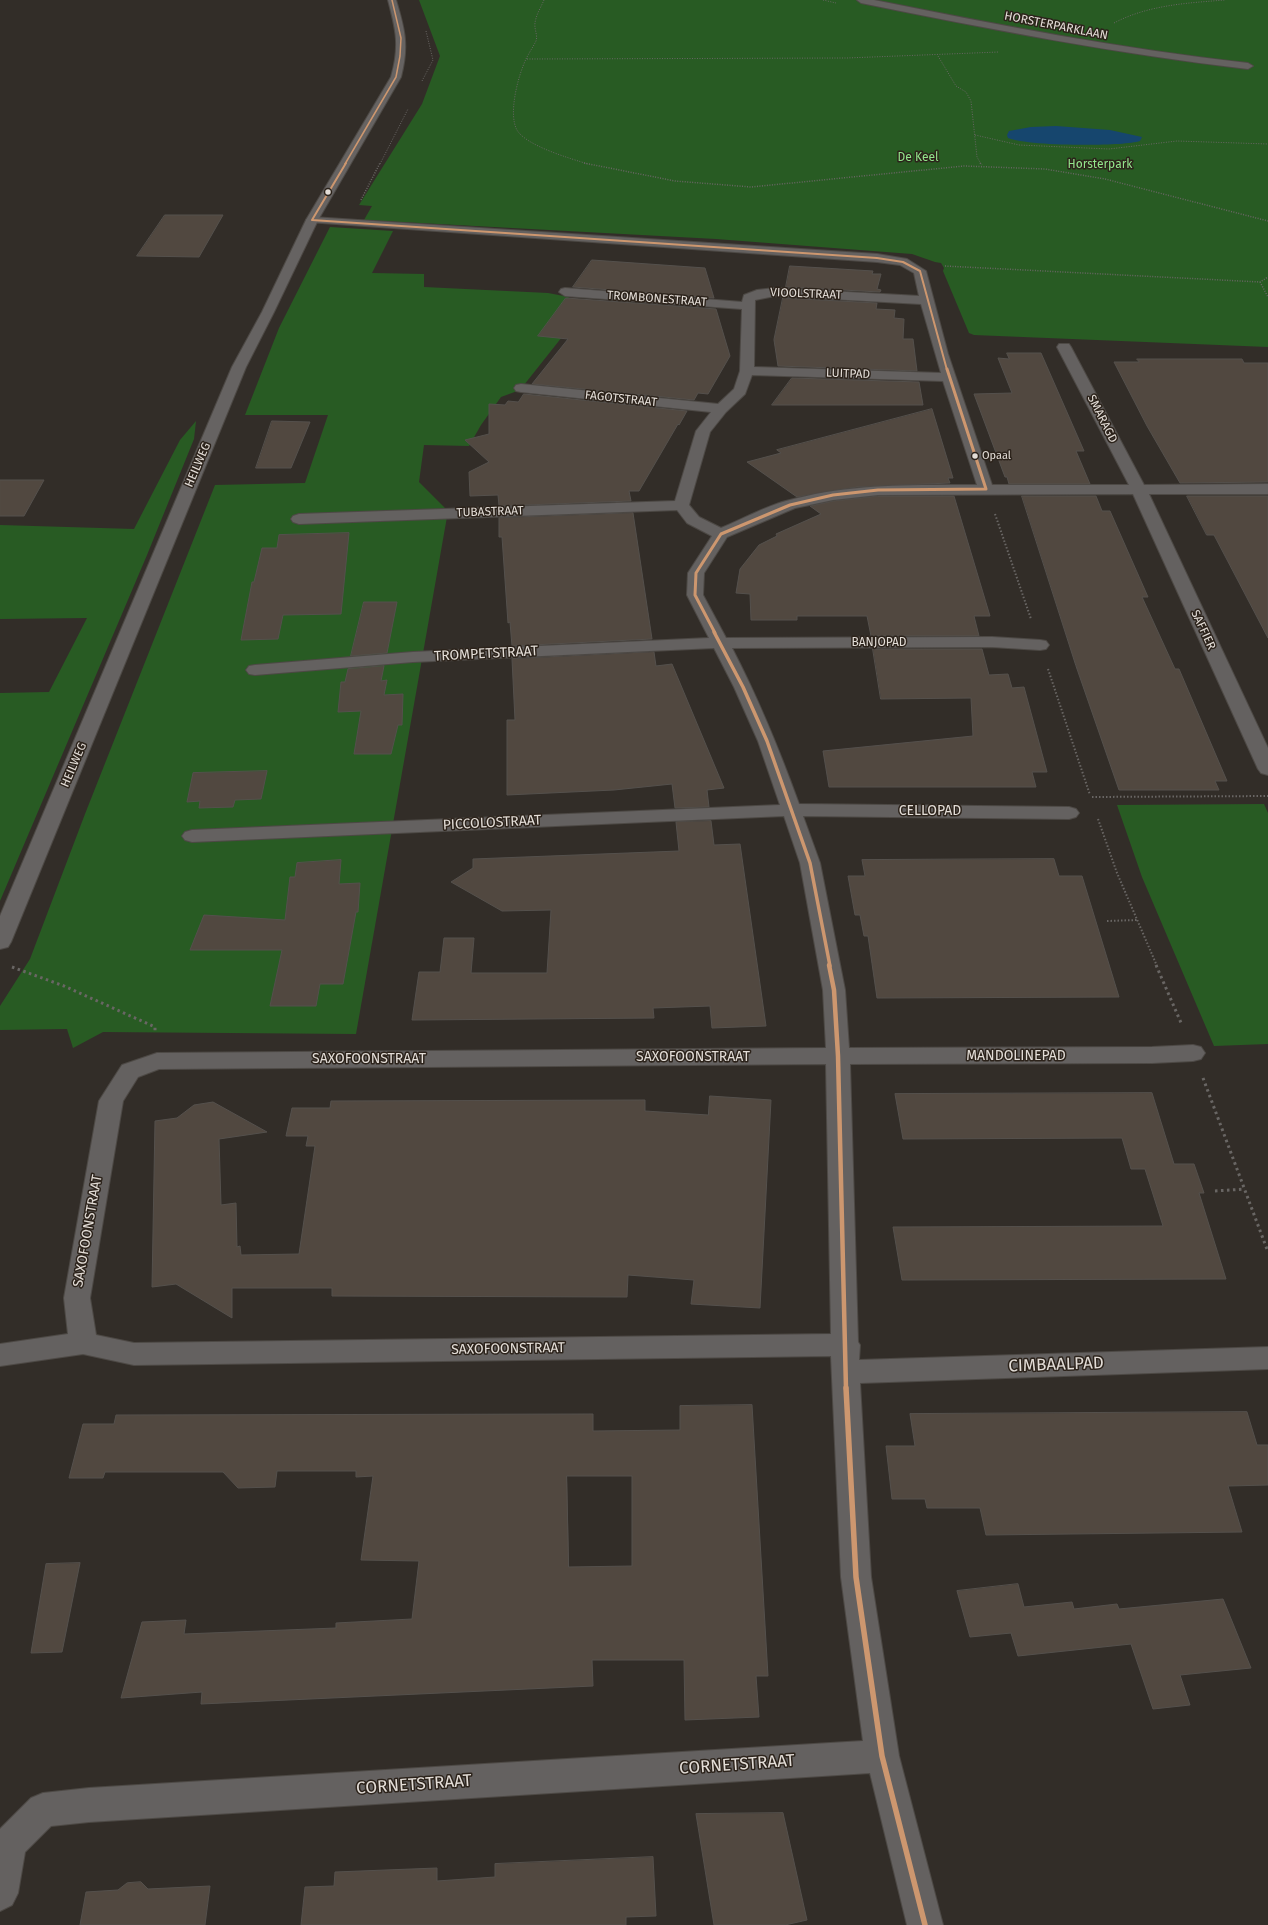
<!DOCTYPE html>
<html>
<head>
<meta charset="utf-8">
<style>
	body { margin:0 }
	canvas { display:block; background:#322d28 }
</style>
</head>
<body>
<canvas width="1268" height="1925"></canvas>
<script>
const ctx = document.querySelector('canvas').getContext('2d');
ctx.lineJoin = 'round';
function paint(path, color) { ctx.fillStyle = color; ctx.fill(path, 'evenodd'); }
function strokePath(path, color, width, dash) { ctx.strokeStyle = color; ctx.lineWidth = width; ctx.lineCap = dash ? 'butt' : 'round'; ctx.setLineDash(dash || []); ctx.stroke(path); }
function label(font, color, halo, rows, align = 'center') {
  ctx.font = font + ' "Fira Sans",sans-serif'; ctx.lineWidth = 3; ctx.setLineDash([]); ctx.textBaseline = 'middle'; ctx.strokeStyle = halo; ctx.fillStyle = color; for (const [text, x, y, turn = 0] of rows) {
    ctx.save(); ctx.translate(x, y); ctx.rotate((+turn || 0) * Math.PI / 180); ctx.textAlign = isNaN(turn) ? turn : align; if (halo) ctx.strokeText(text, 0, 0); ctx.fillText(text, 0, 0); ctx.restore();
  }
}
paint(new Path2D(`
	M419,0H1268V347L974,335L969,333L943,271L944,268L941,263L935,262L912,254L716,239L364,220L372,206L359,205L422,104L440,56Z
	M330,227L393,231L372,273L424,274V287L548,293L569,297L543,335L562,337L520,390L501,397L481,425L469,446L424,445L419,482L448,511L356,1034L103,1032L73,1048L67,1029L0,1030V1006L30,959L85,814L215,485L305,483L328,415H245L279,328Z
	M196,421L194,439L147,555L0,901V693L49,692L87,618L0,619V525L134,529L180,440Z
	M1264,804L1268,813V1044L1214,1046L1142,877L1117,805Z`), '#285b23');
paint(new Path2D(`
	M1056,126L1110,130L1142,137L1140,141C1121,147 1026,146 1008,138L1007,135L1009,131L1031,127Z`), '#16466e');
const building = new Path2D(`
	M165,215H223L199,257L137,256Z
	M592,260L705,268L714,298L573,287Z
	M790,266L873,271L872,274H881L877,289L881,290L880,292L786,287Z
	M566,298L716,309L730,356L708,394L698,393L694,400L532,384L568,339L538,336Z
	M783,298L877,303L876,309L895,310L894,318L904,319L903,339H913L917,371L778,366L774,340Z
	M1007,353H1041L1084,451H1076L1090,484H1009L1007,477H1005L974,394L1012,393L998,358L1009,359Z
	M1137,359H1242L1244,363H1268V482L1180,483L1147,426L1114,362H1139Z
	M792,378L919,382L923,405H772Z
	M524,394L687,411L679,425L678,424L639,491H629L631,501L499,506L498,495L470,496L469,472L489,462L465,440L489,434V404L505,405L508,401L518,402Z
	M932,409L953,478H948L950,483L857,487L797,497L747,462L781,453L777,450Z
	M272,421L310,422L291,468H256Z
	M0,480H44L24,516H0Z
	M878,496H954L990,616H974L979,636H871L867,616H797V620H751L750,594L736,593L740,569L759,545L777,536L776,534L821,514L810,506L833,501Z
	M1022,496H1096L1102,511H1110L1148,597H1142L1175,669H1179L1227,781H1215L1219,790H1119L1076,666Z
	M1187,496H1268V638L1214,535H1207Z
	M633,513L652,639L512,646L510,622L508,623L502,537H499V518Z
	M349,533L341,614L283,615L278,639L241,640L252,582H254L262,548H277L279,535Z
	M364,602H397L387,653L351,656Z
	M873,649H982L989,675L1008,674L1012,688L1024,687L1047,772H1032L1036,787H829L823,751L973,736L971,698L881,699Z
	M654,652L656,666L672,664L724,788L707,790L709,807L675,808L672,784L614,790L507,795V720H515L512,659Z
	M384,666L381,681L387,680L384,695L403,694L402,725H398L391,754H354L361,711L338,712L341,682H345L348,669Z
	M267,771L261,799L235,800L233,807L199,808L200,801L187,802L193,773Z
	M711,821L714,845L740,844L766,1026L712,1028L710,1006L653,1008L654,1018L412,1020L419,972H440L444,938H474L471,973H547L551,910L502,911L451,882L473,868V859L679,851L676,822Z
	M1054,859L1059,876H1082L1119,997L877,998L868,936H864L860,915H855L848,876H865L862,860Z
	M341,860L339,884L360,883L358,912H356L343,984H320L316,1006H270L282,950H190L204,915L285,920L290,877H295L297,863Z
	M1152,1093L1174,1164H1194L1204,1193H1199L1226,1279L902,1280L893,1227L1163,1226L1145,1169H1131L1122,1138L903,1139L895,1094Z
	M710,1096L771,1100L760,1308L691,1304L694,1280L628,1275L627,1297L332,1296V1288H232V1318L176,1284L152,1287L155,1121L177,1118L194,1105L213,1102L267,1132L219,1139L221,1205L236,1203L237,1247L240,1246L241,1255L299,1254L315,1146H306L308,1136H286L292,1108H330L331,1101L645,1100V1111L708,1115Z
	M752,1405L768,1676H756L759,1717L685,1720L684,1660H592L593,1686L201,1704L202,1692L121,1698L142,1622L186,1620L184,1634L336,1628V1623L412,1619L419,1561L361,1560L373,1476L356,1477V1471H277L275,1487L238,1488L223,1472H105L103,1478H69L83,1424H114L116,1415L593,1414V1431L680,1430V1406ZM567,1476H632V1566L569,1567Z
	M1247,1412L1257,1445H1268V1485L1228,1486L1242,1532L986,1535L980,1508H927L925,1499H892L886,1446H915L910,1414Z
	M80,1563L62,1652L31,1653L46,1564Z
	M1018,1584L1024,1607L1072,1602L1074,1609L1117,1604L1119,1609L1223,1599L1251,1668L1180,1675L1190,1705L1153,1709L1131,1644L1018,1656L1011,1633L970,1637L957,1591Z
	M783,1813L807,1920L785,1925H714L696,1814Z
	M653,1857L656,1916L626,1917V1925H301L305,1887L334,1886L335,1872L437,1868V1881L495,1877V1864Z
	M141,1882L148,1889L210,1886L205,1925H80L86,1892L118,1890L127,1883Z`);
paint(building, '#514840');
strokePath(building, '#54504c', 1);
const street = new Path2D(`
	M857,0H874C998,25 1122,49 1248,63L1253,66L1248,69C1118,54 989,29 861,3Z
	M312,217L877,254L907,259L926,271L948,354L992,485H1129L1057,347L1059,344H1069L1071,347L1144,485L1268,484V494H1149L1268,748V775L1261,773L1258,769L1133,494L878,495L833,500L795,508L727,537L704,573L703,595L726,638L992,637L1040,640L1046,641L1049,645L1046,649L1040,650L992,647L732,648C759,700 779,749 799,804L1069,807L1076,809L1079,813L1076,817L1069,819L803,816L820,863L845,990L849,1048L1152,1047L1193,1045L1201,1047L1205,1053L1201,1059L1193,1061L1152,1063L850,1064L858,1342L860,1345L859,1360L1268,1347V1369L860,1383L871,1577L899,1756L943,1925H907L870,1773L89,1822L51,1826L25,1852L18,1893L12,1905L0,1911V1829L31,1798L43,1793L89,1788L863,1741L841,1577L831,1356L134,1365L83,1354L0,1366V1344L68,1334L64,1298L99,1101L122,1065L157,1053L826,1048L823,990L800,863L784,816L192,842L185,840L182,836L185,832L192,830L780,805L758,741L734,687L714,648L413,662L255,675L249,674L246,670L249,666L255,665L413,652L709,638L687,595L688,573L712,536L687,523L677,510L299,524L293,522L291,519L293,516L299,514L675,501L696,431L711,412L521,392L516,391L514,388L516,385L521,384L718,404L734,389L740,371L742,309L565,296L559,292L561,289L565,288L742,302L744,295L757,290L775,288L919,296L914,273L900,265L877,262L308,222L306,220L308,218ZM775,296L921,304L941,373L754,367L755,300ZM752,375L943,381L977,485C912,485 850,483 786,501C764,507 743,519 721,528L699,517L689,505L710,432L726,412L745,394ZM826,1064L831,1334L134,1343L96,1335L90,1298L123,1101L138,1077L159,1069Z`);
const secondary = new Path2D(`
	M388,0H396C405,30 409,46 401,77L318,220L274,312L246,367L11,942L8,947L0,949V916L232,367L262,312L306,220L391,77C400,46 396,30 388,0Z`);
strokePath(street, '#4d4945', 2);
strokePath(secondary, '#4d4945', 2);
strokePath(new Path2D(`
	M544,0C541,7 536,15 535,23C534,29 538,35 536,41C533,47 529,53 526,59C518,76 508,114 517,130C526,146 572,159 588,164
	M823,0L836,3
	M1114,23C1148,5 1187,3 1225,0
	M938,56L956,86L966,92L971,101L977,157L981,164
	M527,59L847,58L999,52
	M422,81L433,60L426,31
	M975,135L1019,145L1109,149L1177,141L1268,144
	M380,164L408,109`), '#696664', 1, [1, 1.5]);
strokePath(new Path2D(`
	M584,163L675,181L751,187L964,166L1045,169L1105,179L1268,221
	M980,163L982,165
	M361,200L380,163
	M945,266L1260,282L1268,277
	M1260,282L1268,297`), '#696664', 1.5, [1, 1.5]);
strokePath(new Path2D(`
	M995,514L1031,619
	M1048,669L1090,795
	M1092,797L1268,796
	M1098,819L1117,873L1157,966
	M1107,921L1137,920`), '#696664', 2, [1.5, 2]);
strokePath(new Path2D(`
	M1156,965L1182,1025
	M12,967L64,986L155,1027V1032
	M1203,1078L1268,1252
	M1215,1191L1245,1189`), '#696664', 3, [2.5, 3.5]);
paint(street, '#646160');
paint(secondary, '#666362');
strokePath(new Path2D(`
	M345,164L396,77L400,56L401,38L392,0`), '#cd976f', 1.5);
strokePath(new Path2D(`
	M312,220L877,258L903,262L920,271L947,370
	M312,220L346,163`), '#cd976f', 2);
strokePath(new Path2D(`
	M947,369L986,489
	M715,633L695,595L696,573L721,534L790,505L833,495L878,490L986,489`), '#cd976f', 3);
strokePath(new Path2D(`
	M714,632L743,687L767,741L810,863L830,966`), '#cd976f', 3.5);
strokePath(new Path2D(`
	M829,965L834,990L838,1056L846,1389`), '#cd976f', 4.5);
strokePath(new Path2D(`
	M846,1388L856,1577L882,1756L925,1925`), '#cd976f', 5.5);
for (const [x, y, r, color] of [
	[328,192,3.5,"#e3ddd7"],
	[975,456,3.5,"#e3ddd7"]
]) { const dot = new Path2D(); dot.arc(x, y, r, 0, 2 * Math.PI); ctx.fillStyle = color; ctx.fill(dot); strokePath(dot, '#2c231b', 1.5); }
label('11px', '#e3ddd7', '#2c231b', [
	["Opaal",982,456]
], 'left');
label('12px', '#e3ddd7', '#2c231b', [
	["HORSTERPARKLAAN",1056,26,11],
	["VIOOLSTRAAT",806,294,2],
	["TROMBONESTRAAT",657,299,4],
	["LUITPAD",848,374,2],
	["FAGOTSTRAAT",621,399,6],
	["SMARAGD",1102,419,63],
	["HEILWEG",198,465,-67],
	["TUBASTRAAT",490,512,-2],
	["SAFFIER",1203,630,65],
	["BANJOPAD",879,643],
	["HEILWEG",74,765,-67]
]);
label('12px', '#92e58b', '#2c231b', [
	["De Keel",918,158],
	["Horsterpark",1100,165]
]);
label('14px', '#e3ddd7', '#2c231b', [
	["TROMPETSTRAAT",486,654,-3],
	["CELLOPAD",930,811],
	["PICCOLOSTRAAT",492,823,-3],
	["MANDOLINEPAD",1016,1056],
	["SAXOFOONSTRAAT",693,1057],
	["SAXOFOONSTRAAT",369,1059],
	["SAXOFOONSTRAAT",88,1231,-80],
	["SAXOFOONSTRAAT",508,1349,-1]
]);
label('17px', '#e3ddd7', '#2c231b', [
	["CIMBAALPAD",1056,1365,-2],
	["CORNETSTRAAT",737,1765,-4],
	["CORNETSTRAAT",414,1785,-4]
]);
</script>
</body>
</html>
